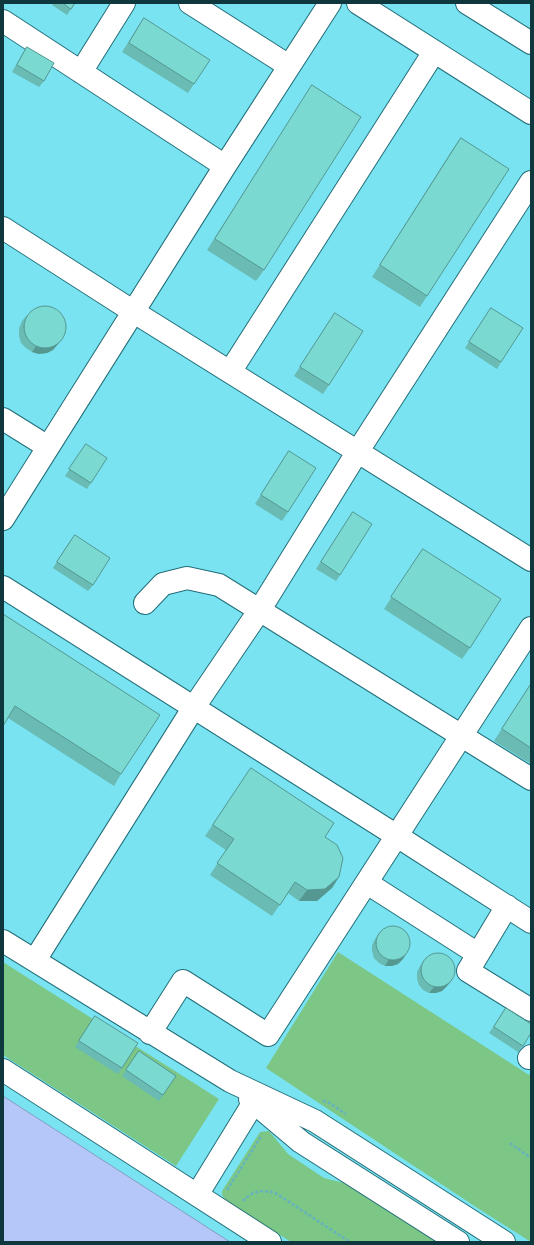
<!DOCTYPE html>
<html>
<head>
<meta charset="utf-8">
<style>
	body { margin:0 }
	#map { position:relative; width:534px; height:1245px; overflow:hidden; background:#92f0fe; font-family:"Noto Sans",sans-serif }
	canvas { display:block }
	.frame { position:absolute; inset:0; border:4px solid #0e383e; pointer-events:none }
</style>
</head>
<body>
<div id="map">
<canvas width="534" height="1245"></canvas>
<div class="frame"></div>
</div>
<script>
const ctx = document.querySelector('canvas').getContext('2d');
ctx.lineJoin = 'round';
function paint(path, color) { ctx.fillStyle = color; ctx.fill(path, 'evenodd'); }
function strokePath(path, color, width, dash) { ctx.strokeStyle = color; ctx.lineWidth = width; ctx.lineCap = dash ? 'butt' : 'round'; ctx.setLineDash(dash || []); ctx.stroke(path); }
paint(new Path2D(`
	M3,3H531V1242H230L3,1096Z`), '#7ae3f2');
paint(new Path2D(`
	M338,952L529,1075L531,1072V1242L479,1209L266,1068Z
	M3,962L219,1099L176,1166L3,1055Z
	M269,1131L288,1154L324,1178L356,1186L443,1242H291L225,1200L222,1195V1191L260,1132Z`), '#7cc686');
const water = new Path2D(`
	M3,1096L230,1242H3Z`);
paint(water, '#b4c7f8');
strokePath(water, '#829cc0', 1);
const minor = new Path2D(`
	M190,3L289,66
	M358,3L531,113
	M467,3L531,43
	M3,21L225,166
	M81,72L124,3
	M3,228L134,312L531,560
	M230,372L434,52
	M3,419L48,447
	M3,519L225,166L330,3
	M3,587L397,836L531,922
	M145,603L163,584L187,578L219,585L531,779
	M367,883L478,954
	M507,906L468,971L531,1010
	M3,941L230,1081L315,1121L504,1242
	M35,960L194,707L259,611L358,451L531,182
	M150,1033L183,981L268,1035L531,628
	M529,1058L531,1056
	M3,1070L270,1242
	M250,1099L301,1142L458,1242
	M197,1195L254,1102`);
strokePath(minor, '#226e78', 24);
strokePath(new Path2D(`
	M323,1101L328,1102L346,1114
	M510,1143L531,1158
	M227,1190L262,1135
	M243,1201C253,1190 264,1189 277,1194L350,1242`), '#66b3bf', 2.5, [3, 2]);
strokePath(minor, '#fff', 22);
paint(new Path2D(`
	M53,3H75L67,15L52,5Z
	M144,18L194,84L188,93L122,52Z
	M27,47L44,81L39,87L12,72L23,53Z
	M312,85L264,270L256,281L207,250L305,97Z
	M461,138L427,296L420,307L372,277L453,149Z
	M491,308L501,362L497,369L465,348Z
	M335,313L329,385L323,394L294,376Z
	M27,315L58,344L53,350L47,353L39,354L32,352L26,348L21,343L19,336V328L22,321Z
	M86,444L91,483L87,489L65,476Z
	M289,451L288,512L282,521L255,504Z
	M353,512L340,575L336,581L316,569Z
	M70,541L93,585L88,591L53,568Z
	M423,549L470,648L462,659L384,609Z
	M3,614L121,774L114,786L8,718Z
	M531,683V764L494,741Z
	M244,779L325,837L339,877L332,888L317,901H299L288,893L272,916L210,875L226,850L205,836Z
	M380,932L403,959L398,964L392,966H385L379,963L374,958L372,951V945L375,939Z
	M424,960L452,980L447,986L442,991L436,993H429L423,990L419,985L417,979V972L420,966Z
	M506,1008L523,1046L518,1052L489,1033Z
	M95,1016L122,1068L118,1074L75,1047Z
	M139,1051L176,1076L159,1101L122,1076Z`), '#69bbb4');
paint(new Path2D(`
	M62,338L58,344L53,350L47,353L39,354L32,352L36,346Z
	M339,877L332,888L317,901H299L307,890Z
	M407,953L403,959L398,964L392,966H385L389,959Z
	M452,980L447,986L442,991L436,993H429L434,987Z`), '#559892');
const building = new Path2D(`
	M63,3H75L71,9Z
	M144,18L210,60L194,84L129,43Z
	M27,47L54,63L44,81L17,65Z
	M312,85L361,117L264,270L215,239Z
	M461,138L509,169L427,296L380,265Z
	M24 327a21 21 0 1 1 42 0a21 21 0 1 1-42 0Z
	M491,308L523,328L501,362L469,342Z
	M335,313L363,331L329,385L300,367Z
	M86,444L107,458L91,483L69,469Z
	M289,451L316,468L288,512L261,495Z
	M353,512L372,524L340,575L321,562Z
	M75,535L110,558L93,585L57,562Z
	M423,549L501,599L470,648L391,597Z
	M3,614L160,715L121,774L15,706L3,726Z
	M531,684V748L502,729Z
	M251,768L334,823L325,837L337,845L343,858L339,877L325,889L307,890L295,882L280,905L217,863L234,839L213,825Z
	M376 943a17 17 0 1 1 34 0a17 17 0 1 1-34 0Z
	M421 970a17 17 0 1 1 34 0a17 17 0 1 1-34 0Z
	M506,1008L531,1024V1033L523,1046L494,1027Z
	M95,1016L138,1043L122,1068L79,1041Z
	M139,1051L176,1076L163,1095L126,1070Z`);
paint(building, '#7ad9d1');
strokePath(building, '#559892', 1);
</script>
</body>
</html>
